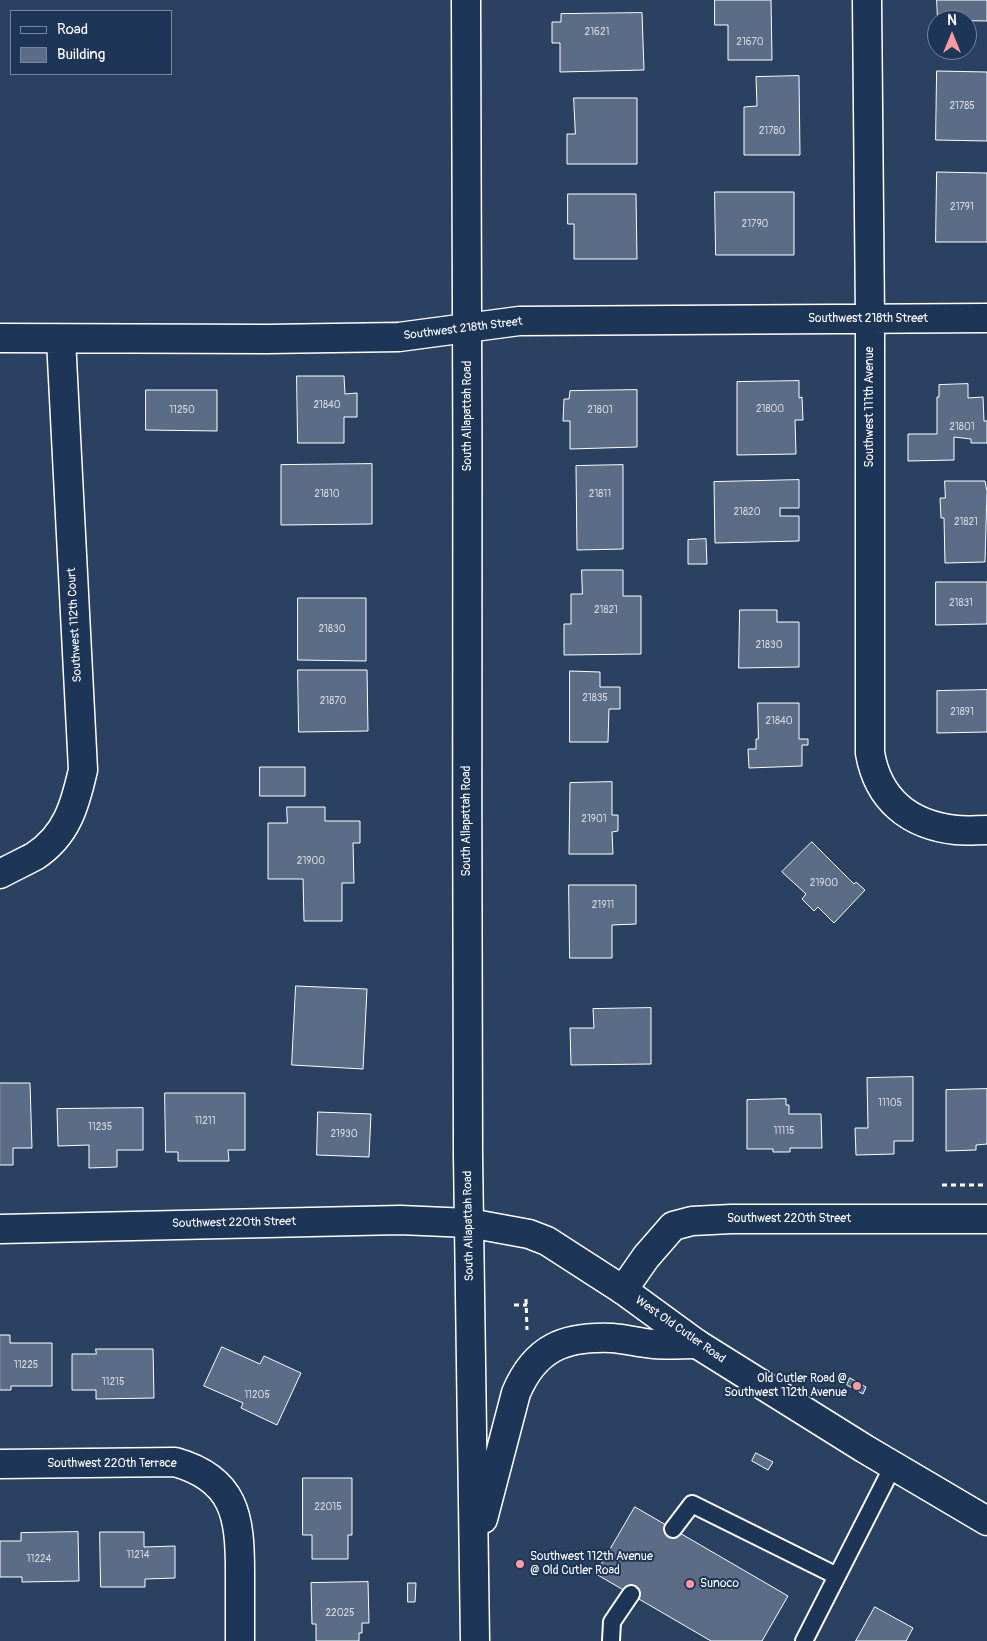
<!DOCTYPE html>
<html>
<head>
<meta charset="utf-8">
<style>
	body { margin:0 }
	#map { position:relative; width:987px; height:1641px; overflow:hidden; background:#2a4161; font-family:Pangolin,sans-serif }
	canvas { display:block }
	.legend { position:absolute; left:10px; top:10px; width:162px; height:65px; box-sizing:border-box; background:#1d3557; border:1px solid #77869a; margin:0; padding:6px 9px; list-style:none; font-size:15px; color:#fff }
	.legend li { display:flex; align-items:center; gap:10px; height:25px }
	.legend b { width:25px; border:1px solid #77869a }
	.north { position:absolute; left:927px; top:10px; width:50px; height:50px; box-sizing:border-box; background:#1d3557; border:1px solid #77869a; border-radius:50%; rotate:0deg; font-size:14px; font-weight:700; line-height:20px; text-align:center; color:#fff }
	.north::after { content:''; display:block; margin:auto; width:18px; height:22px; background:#ff9aa2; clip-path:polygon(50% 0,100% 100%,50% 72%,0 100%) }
</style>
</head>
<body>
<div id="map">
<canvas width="987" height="1641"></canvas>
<ul class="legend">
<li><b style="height:6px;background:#1d3557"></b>Road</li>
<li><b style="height:14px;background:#5b6c86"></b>Building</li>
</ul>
<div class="north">N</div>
</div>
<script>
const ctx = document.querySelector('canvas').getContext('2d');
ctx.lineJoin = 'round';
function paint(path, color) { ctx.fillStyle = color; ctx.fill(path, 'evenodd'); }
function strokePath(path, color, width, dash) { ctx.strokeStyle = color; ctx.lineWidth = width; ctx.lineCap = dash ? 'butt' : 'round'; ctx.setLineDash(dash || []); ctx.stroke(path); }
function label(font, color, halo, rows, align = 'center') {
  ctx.font = font + ' Pangolin,sans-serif'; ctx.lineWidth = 4; ctx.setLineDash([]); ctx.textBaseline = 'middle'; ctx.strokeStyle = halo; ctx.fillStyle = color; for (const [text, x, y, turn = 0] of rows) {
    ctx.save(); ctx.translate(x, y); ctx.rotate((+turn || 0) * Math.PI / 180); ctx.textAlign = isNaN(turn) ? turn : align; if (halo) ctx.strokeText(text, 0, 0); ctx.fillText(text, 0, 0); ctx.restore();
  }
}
const building = new Path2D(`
	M715,0H771L772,60H728V25H715Z
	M937,0H987V21L938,20Z
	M642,13L644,70L560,72V43H552V22H561V14Z
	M937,71L987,72V141L936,140Z
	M799,76L800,155H744V107L757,106L756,77Z
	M574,98H637V164H567V134H575Z
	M937,172L987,173V242H936Z
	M715,192H794V255H716Z
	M568,194H636L637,259H574V224H568Z
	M297,376H344L345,394L357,393V417H344V443H298Z
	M799,381V398L802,397L803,420H795L796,454L737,455V382Z
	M968,384V398L983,397L984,421H987V443H971V439L954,437V460L908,461V434H937V397H939V385Z
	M146,390H217V431L146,430Z
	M637,390V447L570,449V421H563L564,399H569L570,391Z
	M372,464V524L281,525V465Z
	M623,465V549L577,550L576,466Z
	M799,480V508H780V516H799V541L715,543L714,482Z
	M945,481H985L987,491L985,562L945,563L944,518H941L940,498H945Z
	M706,539L707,564H688V540Z
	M582,570H623V596H641V654L564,655V624H571V594H582Z
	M936,582H987V624L936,625Z
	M298,598H366V661L298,660Z
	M740,610H777V622H799V667L739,668Z
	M298,670H367L368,731L299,732Z
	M570,671L600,672V687H620V709H609L608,742H570Z
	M987,690V732L937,733V691Z
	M758,703H799V739H808V745H802V766L749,768L748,749H756V739H758Z
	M260,767H305V796H260Z
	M612,782V815H618V831L612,832L613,854H569L570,783Z
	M287,807H325V821H360V843H353L354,883H342V921H304L303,879H268V823H287Z
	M812,842L854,884L856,882L865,890L834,923L818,907L814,911L802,899L806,894L782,872Z
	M569,885H636V924L612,925V958H570Z
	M296,986L367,989L363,1069L292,1065Z
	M651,1008V1064L571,1065L570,1028H594L593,1009Z
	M913,1077V1141H894V1154L856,1155L855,1128H868L867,1078Z
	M0,1083H30L32,1148H13V1165H0Z
	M987,1089V1144L976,1145V1150L946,1151V1090Z
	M165,1093H245V1150H228L229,1161H178V1152H166Z
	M786,1099V1105H789V1114H821L822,1148H790V1152H773V1149H747V1100Z
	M143,1108V1150H117V1167L89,1168V1145L58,1146L57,1109Z
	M318,1112L371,1114L369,1157L317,1155Z
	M0,1335H10V1343H52V1386H11V1390H0Z
	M222,1347L260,1364L264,1356L301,1373L277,1425L241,1408L243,1403L204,1386Z
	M96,1349H153L154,1398L96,1399V1390H72V1354H96Z
	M850,1378L866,1387L863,1394L847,1385Z
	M756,1453L773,1462L768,1470L752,1461Z
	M303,1478H352V1535H348V1559H312V1535H303Z
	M635,1507L788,1596L762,1641H711L596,1574Z
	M78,1532L79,1581L22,1582V1577H0V1541H21V1533Z
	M100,1532H144V1547L175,1546V1578L145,1579V1587H101Z
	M368,1582L369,1623H362V1633H359V1641H316V1624H312L311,1583Z
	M408,1583H416L415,1602H408Z
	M875,1607L913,1628L906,1641H856Z`);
paint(building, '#5b6c86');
strokePath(building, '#fff', 1);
const service = new Path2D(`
	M673,1529L692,1504L837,1576
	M611,1641L612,1622L631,1594
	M804,1641L893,1466`);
const minor = new Path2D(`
	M867,0L870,319V753C878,799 909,825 956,830C966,831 977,830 987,830
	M0,338L267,339L399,337L519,321L987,318
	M0,874C11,868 24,862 35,856C67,835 75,805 83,770L61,339
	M623,1290L646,1257L673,1226L692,1221L731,1219H987
	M0,1464L175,1462C235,1479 240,1516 240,1572C240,1595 240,1618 240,1641`);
const tertiary = new Path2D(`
	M0,1229L400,1220L469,1223L529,1234L547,1241L623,1290L697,1344L865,1449L987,1521`);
const secondary = new Path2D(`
	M466,0C469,385 466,770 468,1155C469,1317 474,1479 475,1641
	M483,1519L516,1393C535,1348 564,1336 612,1338C626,1339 640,1343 654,1344C668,1345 683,1344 697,1344`);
strokePath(service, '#fff', 20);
strokePath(minor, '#fff', 31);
strokePath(tertiary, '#fff', 31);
strokePath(secondary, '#fff', 31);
strokePath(new Path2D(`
	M942,1185H987
	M526,1299L527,1330
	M514,1305H527`), '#fff', 3, [5, 4]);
strokePath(service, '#1d3557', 16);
strokePath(minor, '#1d3557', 28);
strokePath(tertiary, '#1d3557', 28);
strokePath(secondary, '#1d3557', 28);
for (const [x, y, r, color] of [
	[857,1386,5,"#ff9aa2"],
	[520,1564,5,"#ff9aa2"],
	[690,1584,5,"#ff9aa2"]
]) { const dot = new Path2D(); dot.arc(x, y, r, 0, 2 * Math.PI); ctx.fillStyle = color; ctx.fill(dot); strokePath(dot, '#1d3557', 2); }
label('10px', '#d6dae1', null, [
	["21621",597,32],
	["21670",750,42],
	["21785",962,106],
	["21780",772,131],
	["21791",962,207],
	["21790",755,224],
	["21840",327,405],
	["21800",770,409],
	["11250",182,410],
	["21801",600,410],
	["21801",962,427],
	["21810",327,494],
	["21811",600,494],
	["21820",747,512],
	["21821",966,522],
	["21831",961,603],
	["21821",606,610],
	["21830",332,629],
	["21830",769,645],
	["21835",595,698],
	["21870",333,701],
	["21891",962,712],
	["21840",779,721],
	["21901",594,819],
	["21900",311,861],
	["21900",824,883],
	["21911",603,905],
	["11105",890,1103],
	["11211",205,1121],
	["11235",100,1127],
	["11115",784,1131],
	["21930",344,1134],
	["11225",26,1365],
	["11215",113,1382],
	["11205",257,1395],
	["22015",328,1507],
	["11214",138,1555],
	["11224",39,1559],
	["22025",340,1613]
]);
label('12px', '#fff', '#1d3557', [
	["Southwest 218th Street",868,319],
	["Southwest 218th Street",463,329,-7],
	["Southwest 111th Avenue",870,407,-90],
	["South Allapattah Road",468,416,-90],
	["Southwest 112th Court",75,625,-93],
	["South Allapattah Road",467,821,-90],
	["Southwest 220th Street",789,1219],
	["Southwest 220th Street",234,1223,-1],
	["South Allapattah Road",469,1226,-91],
	["West Old Cutler Road",680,1330,35],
	["Southwest 220th Terrace",112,1464]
]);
label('12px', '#fff', '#1d3557', [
	["Old Cutler Road @",847,1379,"right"],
	["Southwest 112th Avenue",847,1393,"right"],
	["Southwest 112th Avenue",530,1557],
	["@ Old Cutler Road",530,1571],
	["Sunoco",700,1584]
], 'left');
</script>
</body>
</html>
